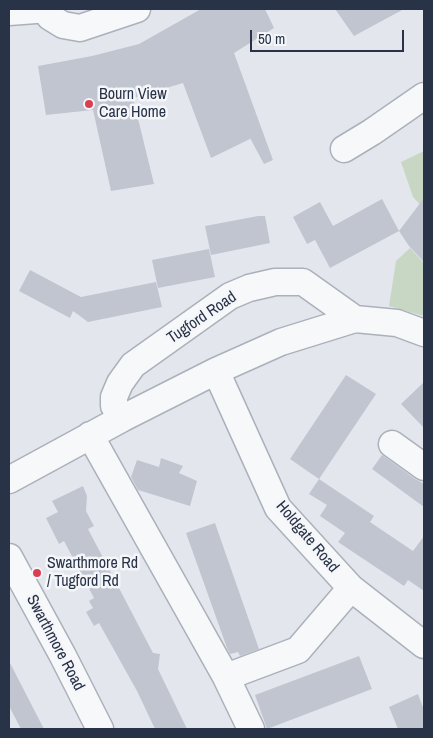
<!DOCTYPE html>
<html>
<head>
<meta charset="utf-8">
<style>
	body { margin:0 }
	#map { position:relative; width:433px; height:738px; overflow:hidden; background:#e3e7ed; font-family:"Archivo Narrow",sans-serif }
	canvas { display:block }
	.frame { position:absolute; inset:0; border:10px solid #293347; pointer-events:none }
	.scale { position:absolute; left:250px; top:30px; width:154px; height:22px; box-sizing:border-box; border:2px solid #293347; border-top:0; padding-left:6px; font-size:15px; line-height:18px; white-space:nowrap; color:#293347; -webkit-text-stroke:4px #f4f6f9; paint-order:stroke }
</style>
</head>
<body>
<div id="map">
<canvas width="433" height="738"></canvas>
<div class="frame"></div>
<div class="scale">50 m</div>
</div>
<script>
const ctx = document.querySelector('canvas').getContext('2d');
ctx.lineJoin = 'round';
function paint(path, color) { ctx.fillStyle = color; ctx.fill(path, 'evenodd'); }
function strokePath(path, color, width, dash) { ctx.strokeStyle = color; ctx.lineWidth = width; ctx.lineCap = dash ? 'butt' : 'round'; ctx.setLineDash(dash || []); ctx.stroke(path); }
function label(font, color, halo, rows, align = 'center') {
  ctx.font = font + ' "Archivo Narrow",sans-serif'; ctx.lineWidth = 5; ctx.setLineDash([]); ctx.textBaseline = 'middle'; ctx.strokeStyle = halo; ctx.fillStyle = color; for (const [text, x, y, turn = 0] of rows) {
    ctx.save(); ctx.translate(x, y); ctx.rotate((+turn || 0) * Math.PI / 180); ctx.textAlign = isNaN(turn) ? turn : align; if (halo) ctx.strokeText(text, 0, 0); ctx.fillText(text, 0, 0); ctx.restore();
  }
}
paint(new Path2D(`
	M424,151V209L413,197L401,162Z
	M410,248L424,263V316L389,306L396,261Z`), '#c8d7c4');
paint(new Path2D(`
	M201,9H265L274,28L234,53L273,160L264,164L250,138V139L211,158L183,83L133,98L154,184L111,191L93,110L46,115L38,66L92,56L139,44Z
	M335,9H404L354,36Z
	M424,198V262L409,246L399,231Z
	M382,199L399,231L330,268L315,240L307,244L293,217L320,202L333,226Z
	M258,216H265L270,243L211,255L205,226Z
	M209,249L215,277L158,288L152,260Z
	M30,270L81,297L156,282L162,307L88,322L73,311L70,318L19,291Z
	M346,375L376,394L319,479L290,459Z
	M424,382V428L401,404Z
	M382,455L415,479L424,484V507L372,469Z
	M161,458L183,466L179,473L197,481L190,506L138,490L131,477L137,460L159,467Z
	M319,479L374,516L370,522L413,551L424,536V591L408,580L404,586L338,542L345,533L320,516L327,505L309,494Z
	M83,486L87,496L86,511L94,526L88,529L153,653L160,654L158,669L187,729H155L137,691L99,623L94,626L86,612L93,608L89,601L94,598L64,541L59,544L46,518L58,512L52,501Z
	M215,523L259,649L240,656L238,652L230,654L227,648L186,533Z
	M359,656L372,689L267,729L255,695Z
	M9,661L44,729H21L9,706Z
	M418,694L424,710V729H398L389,707Z`), '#c0c5d0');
const minor = new Path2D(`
	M9,12L49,9L50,17L63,25L80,28L137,9
	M344,149L372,132L424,96
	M216,371L278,508L351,588L424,645
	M123,418L114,406V397L120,383L133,365L230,296L249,288L275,282H303L355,319
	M90,435L226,677L251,729
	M392,444L424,467
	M9,480L123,418L216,371L281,342L355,319L397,323L424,333
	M9,557L63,656L100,729
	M226,677L298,650L351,588`);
strokePath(minor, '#abb1bb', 29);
strokePath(minor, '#f7f8fa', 26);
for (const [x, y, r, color] of [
	[89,104,5,"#da3f51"],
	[37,573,5,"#da3f51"]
]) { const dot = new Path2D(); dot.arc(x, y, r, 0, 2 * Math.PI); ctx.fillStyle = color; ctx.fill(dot); strokePath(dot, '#f4f6f9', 2); }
label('16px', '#293347', '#f4f6f9', [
	["Bourn View",99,95],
	["Care Home",99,113],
	["Swarthmore Rd",47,564],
	["/ Tugford Rd",47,582]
], 'left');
label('16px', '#293347', '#f4f6f9', [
	["Tugford Road",202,318,-34],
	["Holdgate Road",307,537,50],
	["Swarthmore Road",55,643,62]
]);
</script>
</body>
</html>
